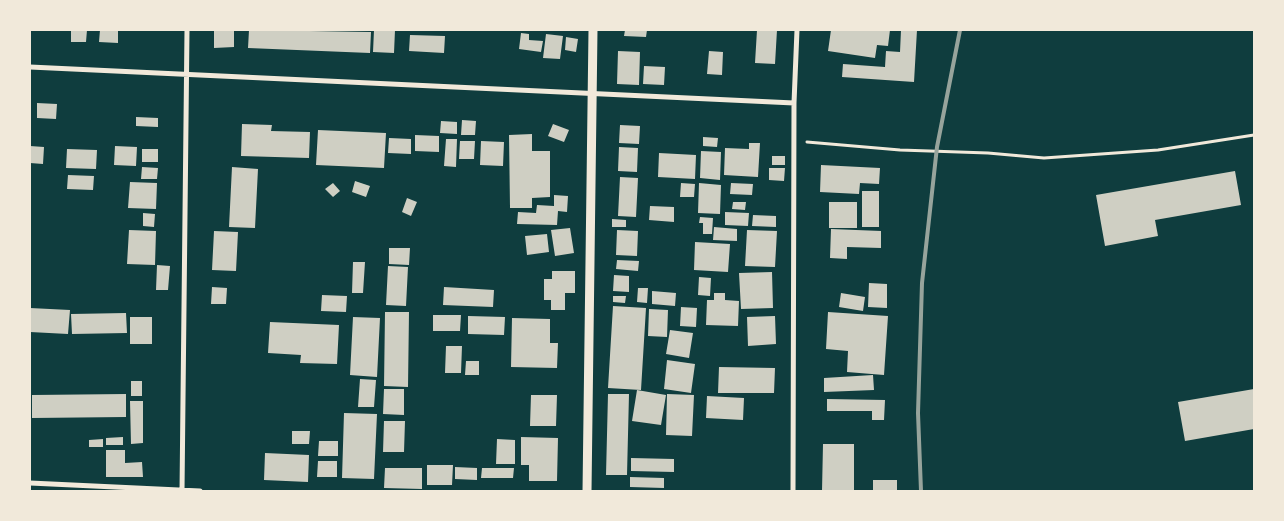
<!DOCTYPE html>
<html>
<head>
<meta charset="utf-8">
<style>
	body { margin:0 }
	#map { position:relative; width:1284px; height:521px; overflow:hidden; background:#0f3d3e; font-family:Figtree,sans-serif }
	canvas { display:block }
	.frame { position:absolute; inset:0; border:31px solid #f1e9da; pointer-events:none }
</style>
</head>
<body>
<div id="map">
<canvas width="1284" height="521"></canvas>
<div class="frame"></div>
</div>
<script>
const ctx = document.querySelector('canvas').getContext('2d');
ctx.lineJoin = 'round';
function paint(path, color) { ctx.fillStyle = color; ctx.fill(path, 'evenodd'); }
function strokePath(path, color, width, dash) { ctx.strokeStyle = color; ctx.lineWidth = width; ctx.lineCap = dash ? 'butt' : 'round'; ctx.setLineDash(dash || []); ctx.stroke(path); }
paint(new Path2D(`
	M71,30H87L86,42H71Z
	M100,30H118V43L99,42Z
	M214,30H234V47L214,48Z
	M249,30L371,32L370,53L248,48Z
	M374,30H395L394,53L373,52Z
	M625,30H647L646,37L624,36Z
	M757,30H777L775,64L755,63Z
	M831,30H890L888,46L877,45L875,58L828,51Z
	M901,30H917L914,82L842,77L843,64L885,67L886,51L900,52Z
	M521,33L529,34V40L543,41L541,52L519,49Z
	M546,34L563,36L560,59L543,58Z
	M410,35L445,36L444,53L409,51Z
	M566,37L578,39L576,52L565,50Z
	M618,51L640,52L639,85L617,84Z
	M709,51L723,52L722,75L707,74Z
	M644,66L665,67L664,85L643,84Z
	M37,103L57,104L56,119L37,118Z
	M136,117L158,118V127L136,126Z
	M462,120L476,121L475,135H461Z
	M441,121L457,122V134L440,133Z
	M242,124L272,125L271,131L310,132L309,158L241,156Z
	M553,124L569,130L564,142L548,136Z
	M620,125L640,126L639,144L619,143Z
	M318,130L386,133L384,168L316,165Z
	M532,134V151H550V197L532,198V208H510L509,135Z
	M415,135L439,136V152L415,151Z
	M703,137L718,138L717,147L703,146Z
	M389,138L411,139V154L388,153Z
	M446,139H457L456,167L444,166Z
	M460,141H475L474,159H459Z
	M481,141L504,142L503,166L480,165Z
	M749,143H760L758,177L724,175L725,148L749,149Z
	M30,146L44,147L43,164L30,163Z
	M115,146L137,147L136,166L114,165Z
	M619,147L638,148L637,172L618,171Z
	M67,149L97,150L96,169L66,168Z
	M142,149H158V162H142Z
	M701,151L721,152L720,180L700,178Z
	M659,153L696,155L695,179L658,177Z
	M772,156H785V165H772Z
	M821,165L880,168L879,184L860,183L859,194L820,192Z
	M142,167L158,168L157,179H141Z
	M232,167L258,169L255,228L229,227Z
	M769,168H785L784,181L769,180Z
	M1235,171L1241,205L1155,220L1158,236L1105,246L1096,195Z
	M68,175L94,176L93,190L67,189Z
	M620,177L638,178L636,217L618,216Z
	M355,181L370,186L366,197L352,192Z
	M130,182L157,183L156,209L128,208Z
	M333,183L340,191L333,197L325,189Z
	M681,183L695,184L694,197H680Z
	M699,183L721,185L720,214L698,213Z
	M731,183L753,184L752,195L730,194Z
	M862,191H879V227H862Z
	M554,195L568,196L567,212L558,211L557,225L517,224L518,212L536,213L537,205L554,206Z
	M407,198L417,202L411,216L402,212Z
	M733,202H746L745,210L732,209Z
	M829,202H857V228H829Z
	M650,206L674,207V222L649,220Z
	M725,212L749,213L748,226L725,225Z
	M143,213L155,214L154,227L143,226Z
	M753,215L776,216V227L752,226Z
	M700,217L713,218L712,234H703V223H699Z
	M612,219L626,220V227H612Z
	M714,227L737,229V241L713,240Z
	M570,228L574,253L555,256L551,230Z
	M831,229L881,231V248L847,247V259L830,258Z
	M129,230L156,231L155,265L127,264Z
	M617,230L638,231L637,256L616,255Z
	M747,230L777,231L775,267L745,266Z
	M214,231L238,232L236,271L212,270Z
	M547,234L549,252L527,255L525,236Z
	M695,242L730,244L728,272L694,270Z
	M389,248H410L409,265L389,264Z
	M617,260L639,261L638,271L616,269Z
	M353,262H365L363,293H352Z
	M157,265L170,266L168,290H156Z
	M388,266L408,267L406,306L386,305Z
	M552,271H575V293H565V310H551V300H544V279H552Z
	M772,272L773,308L741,309L739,273Z
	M614,275L629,276V292L613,291Z
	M699,277L711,278L710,296L698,295Z
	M869,283L887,284V308L868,307Z
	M212,287L227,288L226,304H211Z
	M444,287L494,290L493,307L443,305Z
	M638,288H648L647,303L637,302Z
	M652,291L676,293L675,306L652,304Z
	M714,293H725V300L739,301L738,326L706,325L707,300H714Z
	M841,293L865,297L863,311L839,307Z
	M322,295L347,296L346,312L321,311Z
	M613,296H626L625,303L613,302Z
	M613,306L646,308L641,390L608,388Z
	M681,307L697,308L696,327L680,326Z
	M30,308L70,310L68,334L30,332Z
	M649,309L668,310L667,337L648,336Z
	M385,312H409L408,387L384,386Z
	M828,312L888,316L884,375L847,372L848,351L826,349Z
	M126,313L127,333L72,334L71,314Z
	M433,315H461L460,331H433Z
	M468,316L505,317L504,335L468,334Z
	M775,316L776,344L748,346L747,317Z
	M130,317H152V344H130Z
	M353,317L380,318L377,377L350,375Z
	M512,318L550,319V343H558L557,368L511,367Z
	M270,322L339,325L337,364L300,363L301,355L268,353Z
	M670,330L693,333L689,358L666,354Z
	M446,346H462L461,373H445Z
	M667,360L695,364L691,393L664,389Z
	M466,361H479V375H465Z
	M719,367L775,368L774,393H718Z
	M873,375L874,390L824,392V378Z
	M360,379L376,380L374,407H358Z
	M131,381H142V396H131Z
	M384,389H404V415L383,414Z
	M1254,389V429L1185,441L1178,402Z
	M637,390L666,395L661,425L632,421Z
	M126,394V417L32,418V395Z
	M608,394H629L627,475H606Z
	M667,394L694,395L692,436L666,435Z
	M531,395H557L556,426H530Z
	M707,396L744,398L743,420L706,418Z
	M827,399L885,400L884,420H872V411H827Z
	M130,401H143V443L131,444Z
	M344,413L377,414L374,479L342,478Z
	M384,421H405L404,452H383Z
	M292,431H310L309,444H292Z
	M123,437V445H106V438Z
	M521,437L558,438L557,481H529V465H521Z
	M103,439V447H89V440Z
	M497,439L515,440V464H496Z
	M319,441H338V456H318Z
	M823,444H854V491H822Z
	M106,450H125V463L142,462L143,477H106Z
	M265,453L309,455L308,482L264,480Z
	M631,458L674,459V472L631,471Z
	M318,461H337V477H317Z
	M427,465H453L452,485H427Z
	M455,467L477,468V480L455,479Z
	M385,468H422V489L384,488Z
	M482,468H514L513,478H481Z
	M630,477L664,478V488L630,487Z
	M873,480H897V491H873Z`), '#cfcfc3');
strokePath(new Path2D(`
	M807,142L900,150L988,153L1044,158L1158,150L1254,135`), '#f1e9da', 3);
strokePath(new Path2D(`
	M30,67L794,103
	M30,483L200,491
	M182,491L187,30
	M793,491L794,103L797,30`), '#f1e9da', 5);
strokePath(new Path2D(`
	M587,491L593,30`), '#f1e9da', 9);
strokePath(new Path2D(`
	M921,491L918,413L922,283L937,147L960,30`), '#97a49c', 4);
</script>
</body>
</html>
